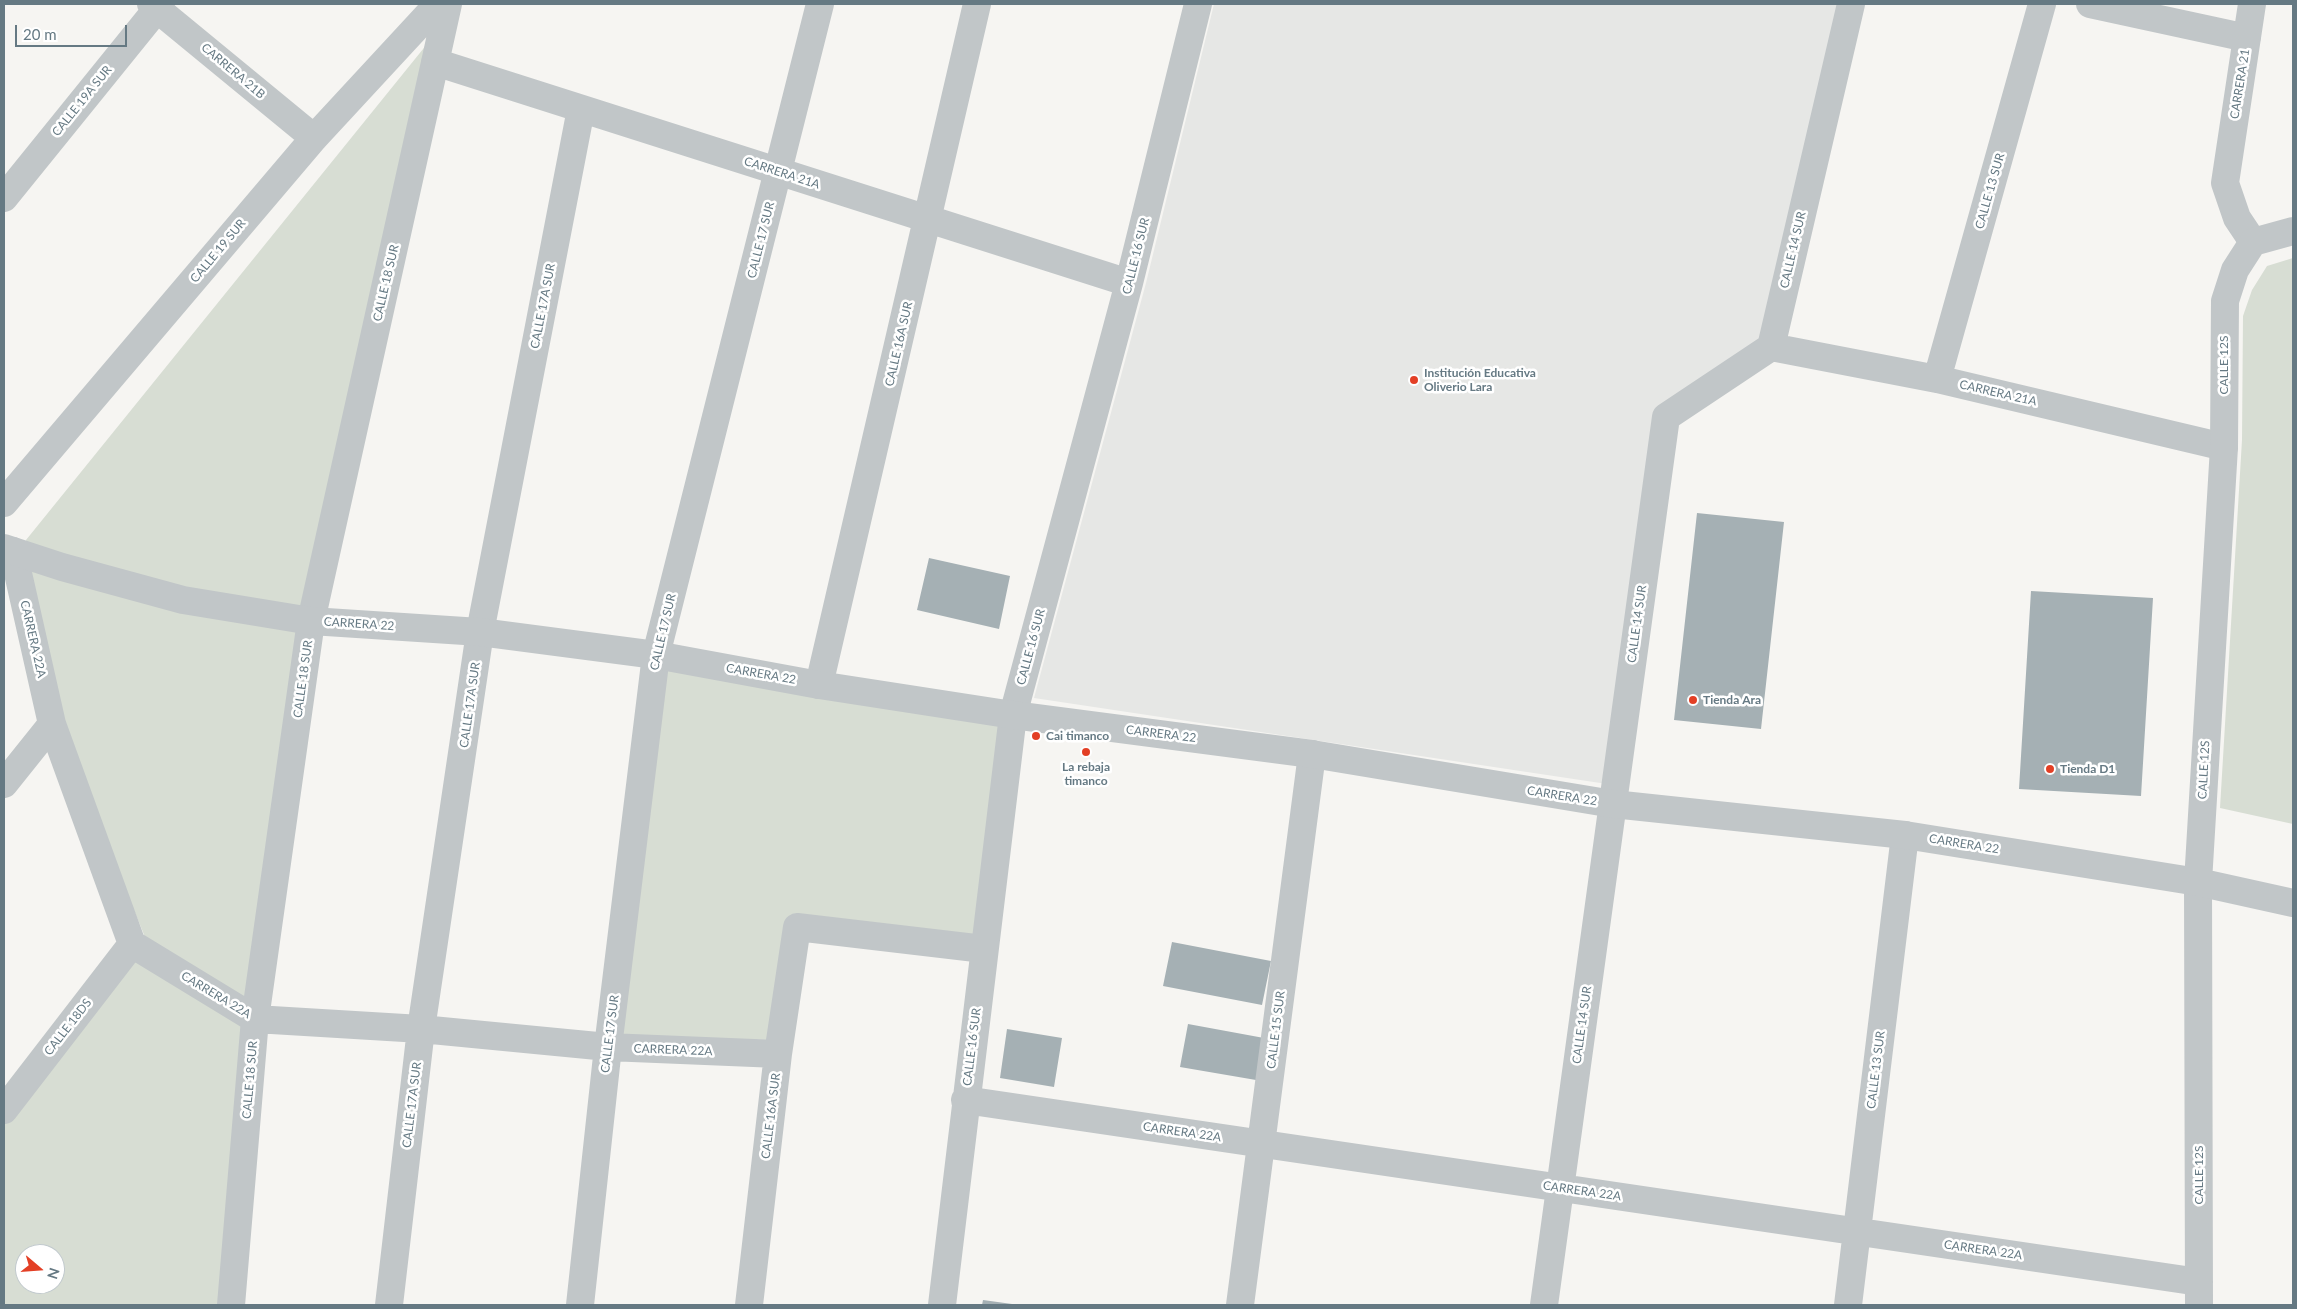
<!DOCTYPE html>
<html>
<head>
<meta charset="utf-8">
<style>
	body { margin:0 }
	#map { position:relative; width:2297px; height:1309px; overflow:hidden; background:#f6f5f2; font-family:Lato,sans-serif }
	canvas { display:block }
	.frame { position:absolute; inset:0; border:5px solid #657983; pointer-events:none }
	.north { position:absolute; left:15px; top:1244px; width:50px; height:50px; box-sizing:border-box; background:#fff; border:1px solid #c1c9cd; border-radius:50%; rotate:108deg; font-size:14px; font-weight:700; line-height:20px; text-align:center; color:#657983 }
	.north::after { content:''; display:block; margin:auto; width:18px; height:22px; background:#e33f25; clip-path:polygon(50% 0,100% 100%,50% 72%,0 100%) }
	.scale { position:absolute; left:15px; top:25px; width:112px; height:22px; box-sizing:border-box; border:2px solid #657983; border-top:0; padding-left:6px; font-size:15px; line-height:18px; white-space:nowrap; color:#657983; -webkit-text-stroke:4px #fff; paint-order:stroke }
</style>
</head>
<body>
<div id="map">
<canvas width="2297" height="1309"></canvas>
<div class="frame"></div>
<div class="north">N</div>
<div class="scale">20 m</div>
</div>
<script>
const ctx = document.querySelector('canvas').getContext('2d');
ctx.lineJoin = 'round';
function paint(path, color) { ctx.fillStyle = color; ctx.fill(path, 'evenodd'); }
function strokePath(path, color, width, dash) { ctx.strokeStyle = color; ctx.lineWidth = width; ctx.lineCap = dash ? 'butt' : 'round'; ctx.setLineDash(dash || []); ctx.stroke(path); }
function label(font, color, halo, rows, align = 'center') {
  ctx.font = font + ' Lato,sans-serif'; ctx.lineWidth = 5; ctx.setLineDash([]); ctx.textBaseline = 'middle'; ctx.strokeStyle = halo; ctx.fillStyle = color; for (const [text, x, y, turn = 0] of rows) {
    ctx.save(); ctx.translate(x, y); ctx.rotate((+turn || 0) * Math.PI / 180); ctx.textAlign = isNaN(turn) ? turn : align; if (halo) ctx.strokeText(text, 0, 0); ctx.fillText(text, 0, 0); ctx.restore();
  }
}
paint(new Path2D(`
	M1214,4H1838L1758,347L1658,414L1607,784L1034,698L1146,283Z`), '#e6e7e5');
paint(new Path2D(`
	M436,33L302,638L224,1305H4V1120L145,937L59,728L26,540ZM25,1254H55V1284H25Z
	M2293,258V824L2220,808L2242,440L2243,316L2252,290L2267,266Z
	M664,665L1003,722L975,945L793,915L769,1040L618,1037Z`), '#d7ddd3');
paint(new Path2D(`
	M1697,513L1784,522L1761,729L1674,720Z
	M929,558L1010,576L999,629L917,610Z
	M2031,591L2153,598L2141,796L2019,789Z
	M1172,942L1271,961L1262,1005L1163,986Z
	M1188,1024L1264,1038L1256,1080L1180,1067Z
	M1007,1029L1062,1038L1054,1087L1000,1078Z
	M983,1300L1012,1304V1305H982Z`), '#a5b0b4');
strokePath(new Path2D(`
	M151,4L314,138
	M2090,4L2247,38
	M2252,4L2225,183L2237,218L2253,242
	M435,62L1129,283
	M4,198L161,4
	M1771,347L1937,379L2224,447
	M1937,379L2042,4
	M4,503L314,138L438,4
	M13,551L52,724L132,944L255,1019L421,1029L608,1047L778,1054
	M819,685L977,4
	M4,784L52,724
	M2198,882L2199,1305
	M965,1100L2199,1282
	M4,1110L132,944
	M231,1305L255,1019L311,621L448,4
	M389,1305L421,1029L480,632L581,109
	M580,1305L608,1047L656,655L820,4
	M749,1305L778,1054L797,927L984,949
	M942,1305L1013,715L1129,283L1198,4
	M1240,1305L1312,754
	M1544,1305L1666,417L1771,347L1851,4
	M1848,1305L1905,835`), '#c1c6c8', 28);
strokePath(new Path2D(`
	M4,548L62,567L183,600L311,621L480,632L656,655L819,685L1013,715L1312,754L1613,804L1905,835L2198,882L2293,903
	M2198,882L2224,447L2225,301L2235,270L2253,242L2293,231`), '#c1c6c8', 28);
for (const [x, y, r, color] of [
	[1414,380,5,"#e33f25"],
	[1693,700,5,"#e33f25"],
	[1036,736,5,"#e33f25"],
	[1086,752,5,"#e33f25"],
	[2050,769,5,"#e33f25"]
]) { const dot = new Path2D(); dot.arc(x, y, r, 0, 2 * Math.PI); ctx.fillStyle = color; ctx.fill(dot); strokePath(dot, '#fff', 2); }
label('12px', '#657983', '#fff', [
	["CARRERA 21B",233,71,40],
	["CARRERA 21",2240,84,-81],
	["CALLE 19A SUR",82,101,-51],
	["CARRERA 21A",782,173,18],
	["CALLE 13 SUR",1990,191,-74],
	["CALLE 17 SUR",761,240,-76],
	["CALLE 14 SUR",1793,250,-77],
	["CALLE 19 SUR",218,251,-50],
	["CALLE 16 SUR",1136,256,-76],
	["CALLE 18 SUR",386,283,-77],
	["CALLE 17A SUR",543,306,-79],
	["CALLE 16A SUR",899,344,-77],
	["CALLE 12S",2224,365,-90],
	["CARRERA 21A",1998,393,13],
	["CARRERA 22",359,624,4],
	["CALLE 14 SUR",1637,624,-82],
	["CALLE 17 SUR",663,632,-77],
	["CARRERA 22A",33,639,77],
	["CALLE 16 SUR",1031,647,-75],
	["CARRERA 22",761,674,10],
	["CALLE 18 SUR",303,679,-82],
	["CALLE 17A SUR",470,705,-82],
	["CARRERA 22",1161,734,7],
	["CALLE 12S",2204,770,-87],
	["CARRERA 22",1562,796,9],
	["CARRERA 22",1964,844,9],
	["CARRERA 22A",216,995,31],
	["CALLE 14 SUR",1582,1025,-82],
	["CALLE 18DS",68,1027,-52],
	["CALLE 15 SUR",1276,1030,-83],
	["CALLE 17 SUR",610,1034,-83],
	["CALLE 16 SUR",972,1047,-83],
	["CARRERA 22A",673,1050,2],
	["CALLE 13 SUR",1876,1070,-83],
	["CALLE 18 SUR",250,1080,-85],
	["CALLE 17A SUR",412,1105,-83],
	["CALLE 16A SUR",771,1116,-83],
	["CARRERA 22A",1182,1132,8],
	["CALLE 12S",2199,1175,-90],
	["CARRERA 22A",1582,1191,8],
	["CARRERA 22A",1983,1250,8]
]);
label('bold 12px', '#657983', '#fff', [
	["Institución Educativa",1424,373],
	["Oliverio Lara",1424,387],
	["Tienda Ara",1703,700],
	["Cai timanco",1046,736],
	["La rebaja",1086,767,"center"],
	["timanco",1086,781,"center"],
	["Tienda D1",2060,769]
], 'left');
</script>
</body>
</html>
